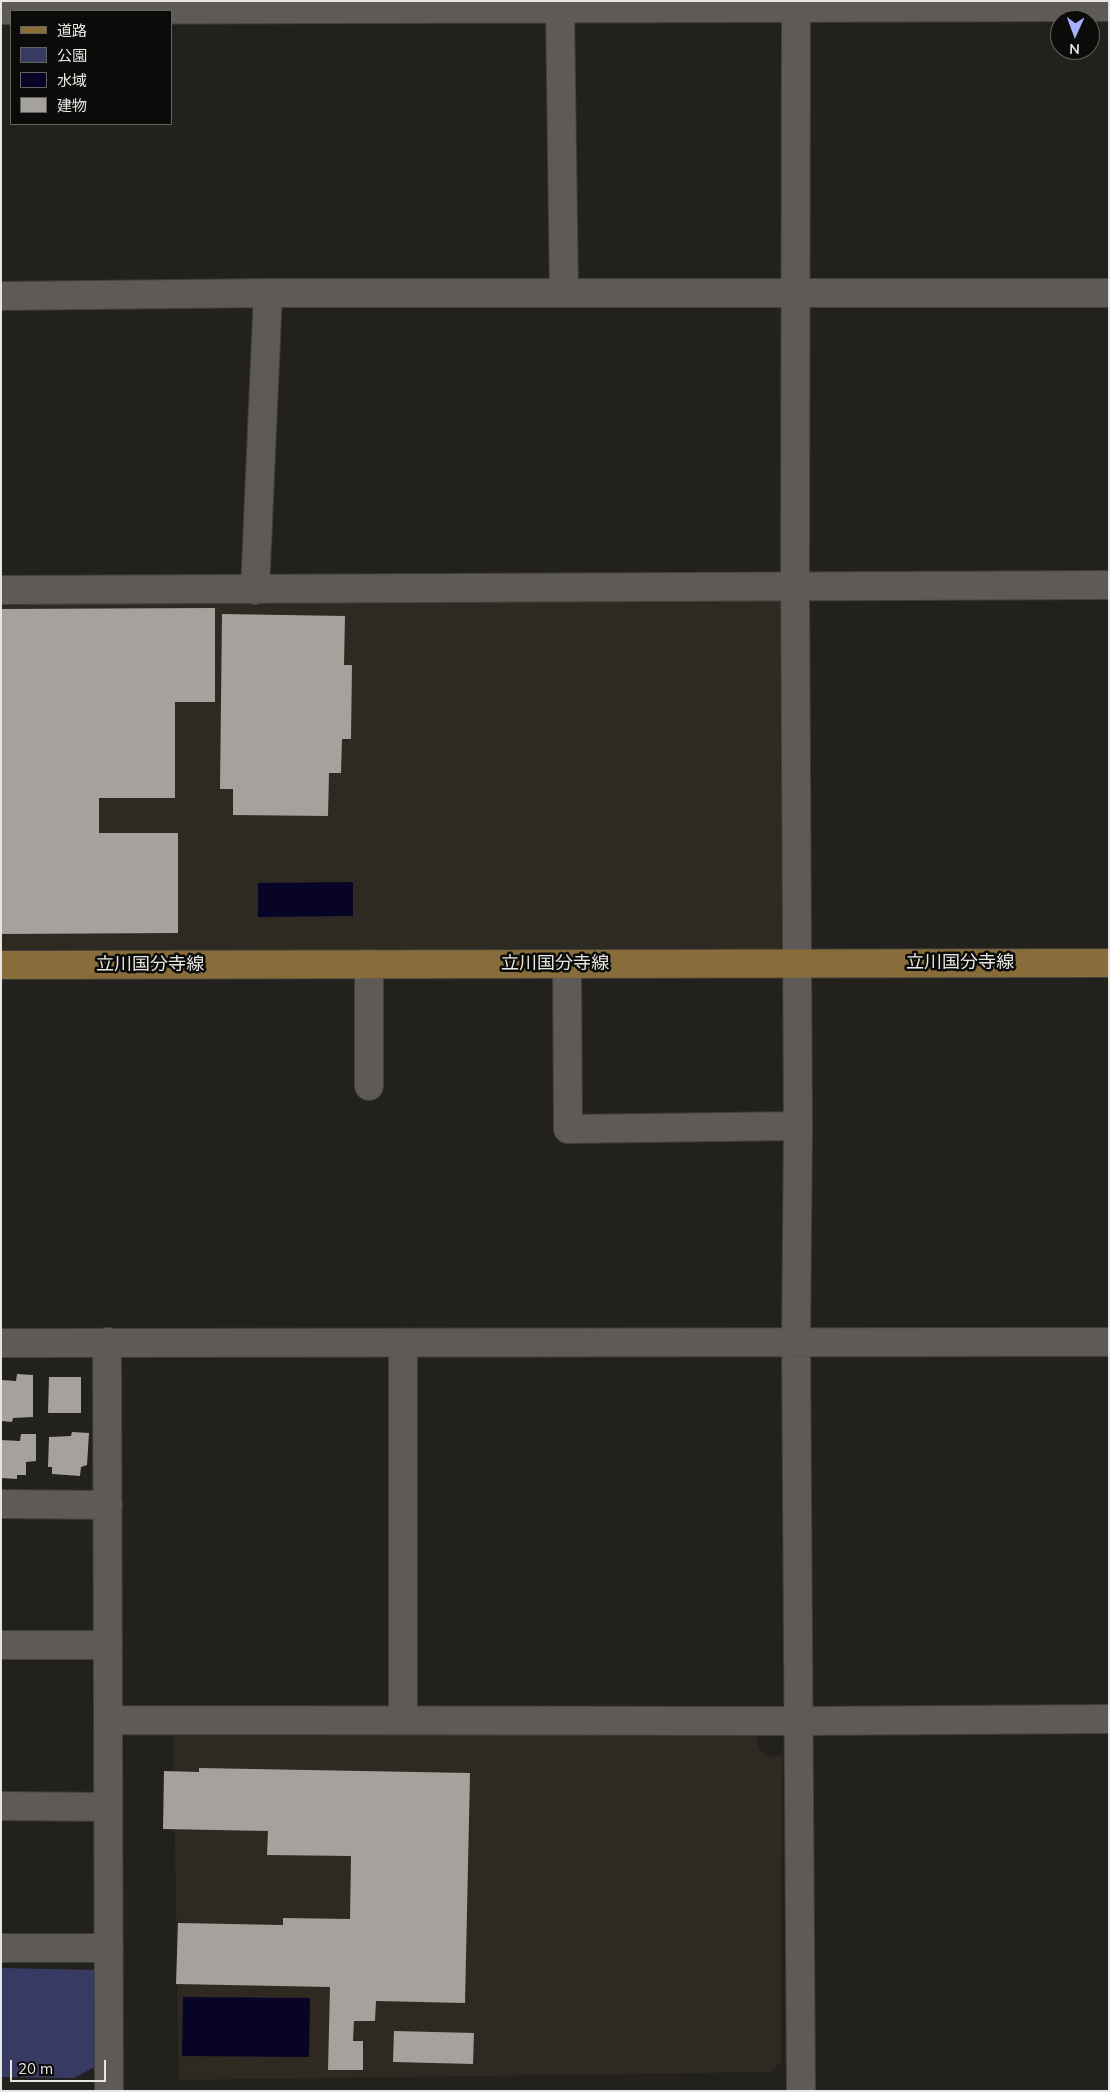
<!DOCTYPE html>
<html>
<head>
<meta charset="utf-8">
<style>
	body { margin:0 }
	#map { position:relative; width:1110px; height:2092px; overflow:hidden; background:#23211e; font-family:Mulish,"Noto Sans JP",sans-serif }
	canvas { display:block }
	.frame { position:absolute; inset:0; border:2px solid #e7e6e3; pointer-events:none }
	.legend { position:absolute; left:10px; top:10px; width:162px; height:115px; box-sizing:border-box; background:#0b0b09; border:1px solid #636360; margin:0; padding:6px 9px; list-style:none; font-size:15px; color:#e7e6e3 }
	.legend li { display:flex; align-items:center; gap:10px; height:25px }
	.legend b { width:25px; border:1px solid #636360 }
	.north { position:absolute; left:1050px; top:10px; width:50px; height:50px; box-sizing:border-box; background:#0b0b09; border:1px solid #636360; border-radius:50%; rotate:182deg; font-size:14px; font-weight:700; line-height:20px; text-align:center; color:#e7e6e3 }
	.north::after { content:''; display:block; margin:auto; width:18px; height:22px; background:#a7b0fc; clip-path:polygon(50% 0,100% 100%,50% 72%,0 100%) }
	.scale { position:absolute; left:10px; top:2060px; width:96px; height:22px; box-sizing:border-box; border:2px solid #e7e6e3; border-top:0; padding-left:6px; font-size:15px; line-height:18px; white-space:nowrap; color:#e7e6e3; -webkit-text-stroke:4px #0b0b09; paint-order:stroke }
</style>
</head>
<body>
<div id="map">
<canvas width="1110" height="2092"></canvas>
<div class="frame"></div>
<ul class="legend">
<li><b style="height:6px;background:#886d3a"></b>道路</li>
<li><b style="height:14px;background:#373b64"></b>公園</li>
<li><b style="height:14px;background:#070427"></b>水域</li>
<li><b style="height:14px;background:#a5a29e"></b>建物</li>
</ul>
<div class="north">N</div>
<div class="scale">20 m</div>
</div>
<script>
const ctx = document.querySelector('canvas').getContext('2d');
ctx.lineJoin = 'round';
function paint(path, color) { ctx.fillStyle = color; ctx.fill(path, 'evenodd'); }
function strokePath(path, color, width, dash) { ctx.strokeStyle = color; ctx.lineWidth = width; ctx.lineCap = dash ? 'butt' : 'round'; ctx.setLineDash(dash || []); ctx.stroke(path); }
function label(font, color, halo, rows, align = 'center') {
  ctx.font = font + ' Mulish,"Noto Sans JP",sans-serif'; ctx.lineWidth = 5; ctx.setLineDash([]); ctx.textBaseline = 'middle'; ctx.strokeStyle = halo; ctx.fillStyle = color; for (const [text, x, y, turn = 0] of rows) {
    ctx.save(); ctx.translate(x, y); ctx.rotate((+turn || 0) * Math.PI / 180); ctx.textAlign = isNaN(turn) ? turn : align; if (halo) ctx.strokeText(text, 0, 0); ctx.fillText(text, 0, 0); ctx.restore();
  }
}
paint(new Path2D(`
	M780,599L782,949L1,951V601Z
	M173,1730L756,1734L759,1750L771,1757L782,1756L781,2062L770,2072L179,2080Z`), '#2f2a21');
paint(new Path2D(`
	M1,1968L98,1970L96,2066L74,2078L1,2077Z`), '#373b64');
paint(new Path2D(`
	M353,882V916L258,917V883Z
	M183,1997L310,1998L309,2057L182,2056Z`), '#070427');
paint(new Path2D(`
	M215,608V702H175V798H99V833H178V933L1,934V609Z
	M222,614L345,616L344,665H352L351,739H342L341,773H329L328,816L233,815V789H220Z
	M17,1374L33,1375V1417L13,1418L12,1422L1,1421L2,1380L16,1381Z
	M49,1377H81V1413H48Z
	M72,1432L89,1433L87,1465L81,1467L80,1476L52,1474V1467H48L49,1437L71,1436Z
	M21,1434H36V1461L26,1462V1475H17V1479L1,1478V1440L20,1441Z
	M199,1768L470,1773L465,2003L376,2001L375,2021H354L353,2041H363V2070H328L330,1987L176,1984L178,1923L283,1925V1918L350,1919L351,1856L267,1855L268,1831L163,1829L164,1771L199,1772Z
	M394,2031L474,2033L473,2064L393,2062Z`), '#a5a29e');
const minor = new Path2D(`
	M796,8L795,586L798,1126L796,1342L801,2091
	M560,9L564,293
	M1,10L1109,7
	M1,296L268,293H1109
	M1,590L1109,585
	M255,590L268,293
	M369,964V1086
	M567,964L568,1129L798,1126
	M107,1342L109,2091
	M1,1343L1109,1342
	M403,1343V1719
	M1,1504L108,1505
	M1,1645H108
	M108,1720L799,1721L1109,1719
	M1,1806L108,1807
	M1,1948H109`);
const major = new Path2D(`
	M1,965L1109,963`);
strokePath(minor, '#413f3d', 30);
strokePath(major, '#413f3d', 30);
strokePath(minor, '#5d5a57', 28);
strokePath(major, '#886d3a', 28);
label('18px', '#e7e6e3', '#0b0b09', [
	["立川国分寺線",960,963],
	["立川国分寺線",555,964],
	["立川国分寺線",150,965]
]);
</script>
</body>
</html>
